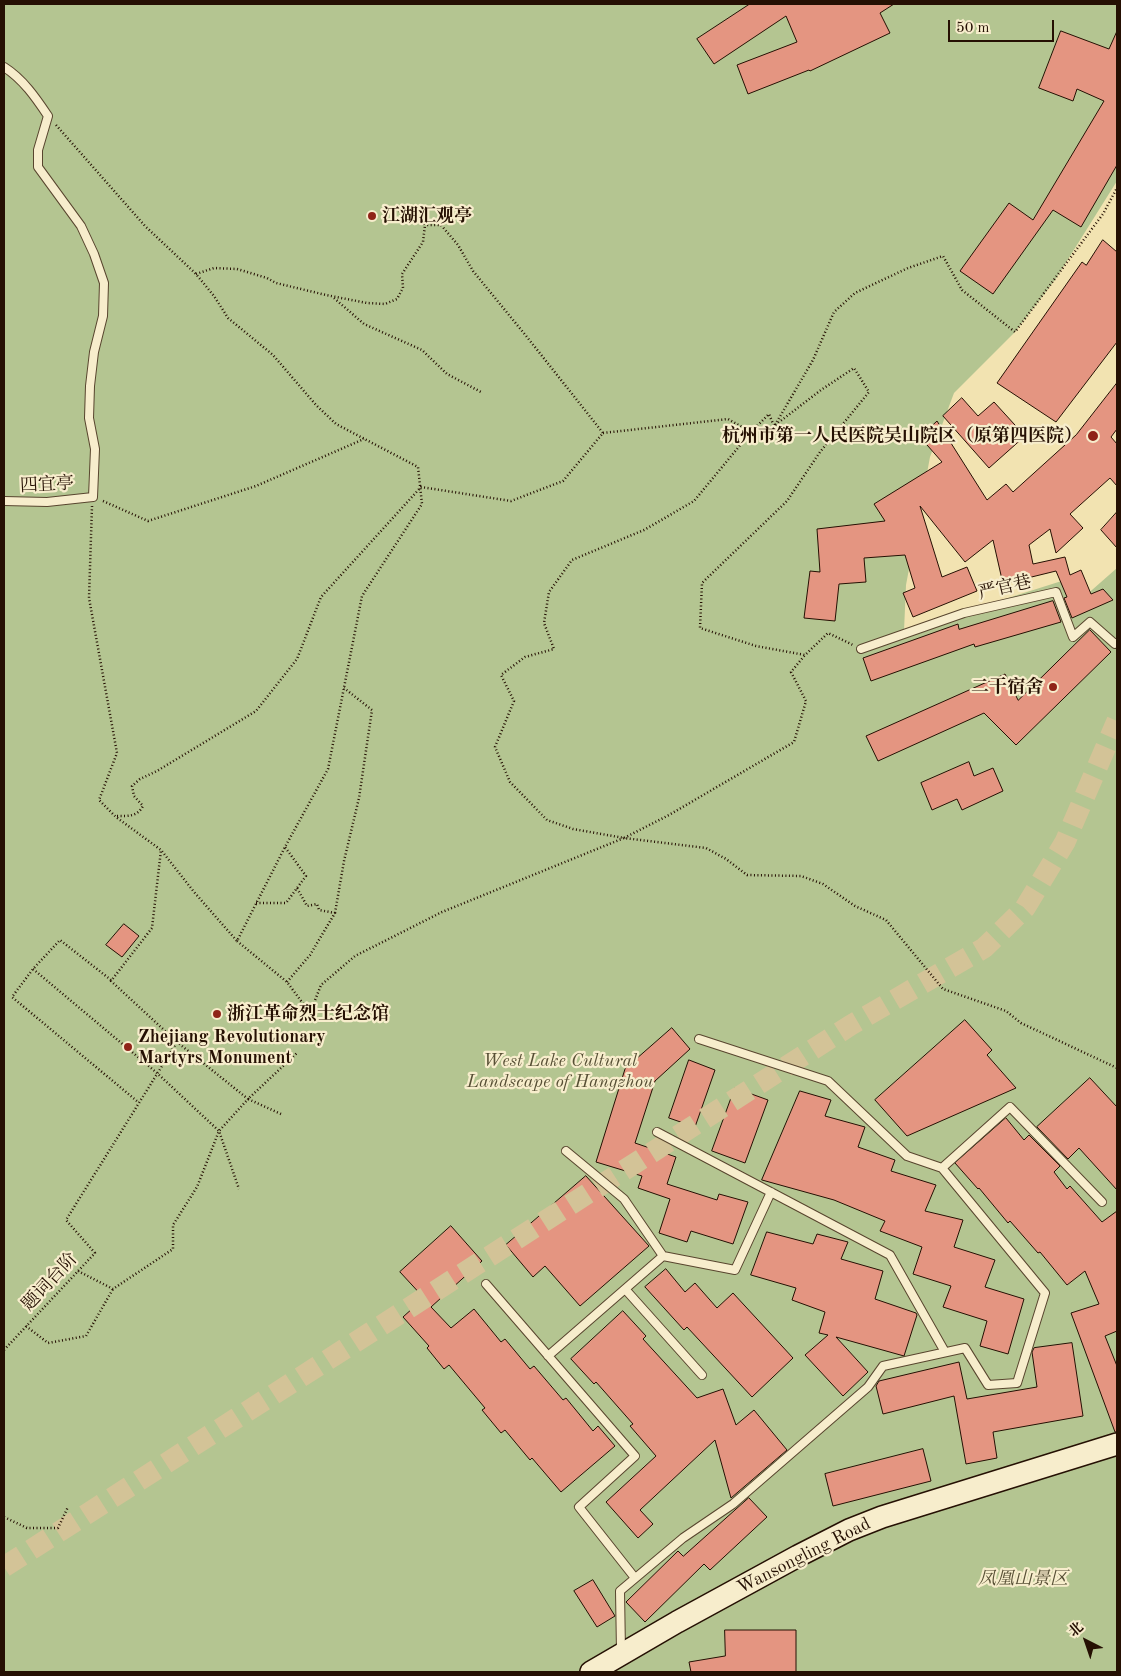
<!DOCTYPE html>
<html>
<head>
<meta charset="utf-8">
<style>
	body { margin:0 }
	#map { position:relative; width:1121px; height:1676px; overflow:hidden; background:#f2e3b1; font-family:"Old Standard TT","Noto Serif SC",serif }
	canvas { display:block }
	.frame { position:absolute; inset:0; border:5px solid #251003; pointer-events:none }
	.north { position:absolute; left:1061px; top:1616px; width:50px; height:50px; -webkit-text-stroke:4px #f7edcc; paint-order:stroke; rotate:319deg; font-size:14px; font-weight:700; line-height:20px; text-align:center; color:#251003 }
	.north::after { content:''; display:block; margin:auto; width:18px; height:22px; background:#251003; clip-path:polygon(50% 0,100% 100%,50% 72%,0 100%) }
	.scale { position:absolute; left:948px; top:20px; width:106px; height:22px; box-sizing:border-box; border:2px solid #251003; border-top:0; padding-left:6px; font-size:15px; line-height:18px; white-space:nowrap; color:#251003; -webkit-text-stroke:4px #f7edcc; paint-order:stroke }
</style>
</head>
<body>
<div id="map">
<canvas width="1121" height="1676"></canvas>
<div class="frame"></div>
<div class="north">北</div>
<div class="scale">50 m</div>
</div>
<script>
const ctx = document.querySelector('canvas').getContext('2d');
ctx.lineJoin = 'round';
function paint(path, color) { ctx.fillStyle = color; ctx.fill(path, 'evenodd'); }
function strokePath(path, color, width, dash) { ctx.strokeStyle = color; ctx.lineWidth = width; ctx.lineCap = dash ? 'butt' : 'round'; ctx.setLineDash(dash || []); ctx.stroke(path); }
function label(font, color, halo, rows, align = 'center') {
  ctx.font = font + ' "Old Standard TT","Noto Serif SC",serif'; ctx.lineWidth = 4.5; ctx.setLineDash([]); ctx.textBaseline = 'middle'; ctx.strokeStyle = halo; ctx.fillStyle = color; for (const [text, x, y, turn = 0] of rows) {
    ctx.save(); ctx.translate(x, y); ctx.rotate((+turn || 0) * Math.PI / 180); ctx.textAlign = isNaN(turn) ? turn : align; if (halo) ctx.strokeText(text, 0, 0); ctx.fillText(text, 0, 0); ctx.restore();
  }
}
paint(new Path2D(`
	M4,4H1117V181L1055,280L1015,332L954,393L930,457L906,585L904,631L1068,579L1084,597L1117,568V1672H4Z`), '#b4c591');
const building = new Path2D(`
	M750,4H894L880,13L890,33L810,71L809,70L748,94L737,65L797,42L786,16L714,64L697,39Z
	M1061,31L1109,49L1117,31V165L1081,227L1053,210L993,294L960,271L1009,203L1033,220L1104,101L1077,89L1073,101L1039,88Z
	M1103,240L1117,252V342L1056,422L997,383L1082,262L1086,265Z
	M1117,383V429L1111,437L1117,444V486L1110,478L1070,514L1083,528L1056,553L1050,529L1029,545L1033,564L1065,557L1070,575L1081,570L1091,594L1103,589L1113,600L1072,618L1064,598L1067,597L1056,571L1003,584L993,540L965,562L920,506L942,577L967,567L977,591L913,617L903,593L915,588L905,555L864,558L866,582L839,584L835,621L804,618L810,571L820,572L817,529L885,521L874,504L942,462L920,437L937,421L987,500L1006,484L1013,492L1076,435Z
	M962,398L978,416L994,402L1025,436L989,468L943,416Z
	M1117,512V548L1101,530Z
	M1053,601L1061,622L975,647L974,644L871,681L863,658L958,624L959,629Z
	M1090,630L1111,652L1016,745L984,713L878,761L866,736L1005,674L1018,700Z
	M969,762L974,776L993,768L1003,791L962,810L957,799L932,810L921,783Z
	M124,924L139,936L122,957L106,945Z
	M965,1020L992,1050L987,1055L1016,1088L907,1136L875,1100Z
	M672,1028L690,1049L655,1081L635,1143L676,1157L667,1184L717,1200L719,1194L748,1202L733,1244L691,1231L687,1242L659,1233L670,1199L638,1188L642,1176L596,1162L625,1069Z
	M689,1060L715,1070L695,1127L669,1118Z
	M1090,1078L1117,1107V1190L1079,1148L1068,1159L1037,1127Z
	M735,1088L768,1100L745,1163L712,1151Z
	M800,1091L831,1100L825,1116L865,1127L858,1147L895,1160L891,1171L936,1185L925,1211L963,1220L954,1247L995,1260L985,1287L1024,1299L1008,1354L980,1346L987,1321L943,1307L951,1286L913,1274L922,1247L880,1231L885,1221L834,1200L762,1180Z
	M1006,1118L1024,1140L1029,1135L1060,1166L1054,1172L1067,1189L1070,1186L1102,1222L1117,1211V1331L1105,1336L1117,1366V1432H1115L1071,1313L1099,1304L1085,1271L1067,1285L1040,1252L1038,1253L1010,1221L1008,1223L979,1188L978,1189L955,1163Z
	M586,1176L649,1246L580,1306L545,1266L533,1277L506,1245Z
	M451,1226L482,1261L431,1307L451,1328L474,1309L501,1342L505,1339L530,1369L534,1366L563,1400L566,1398L593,1431L598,1426L615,1446L561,1492L532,1458L530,1460L505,1430L501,1433L482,1410L485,1408L449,1365L444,1369L427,1348L429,1346L403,1317L424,1298L400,1272Z
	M767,1232L813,1244L817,1234L848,1242L841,1259L883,1271L875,1299L916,1313L917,1315L904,1356L836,1337L868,1372L843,1396L805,1355L828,1335L819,1333L825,1312L792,1300L796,1288L751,1275Z
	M666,1269L685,1292L695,1283L717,1308L733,1293L793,1358L752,1397L687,1327L684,1330L645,1287Z
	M623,1311L646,1336L643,1339L697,1398L723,1389L736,1425L754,1410L787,1450L731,1498L715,1440L640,1510L653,1524L638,1538L606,1502L656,1456L630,1426L633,1424L596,1382L594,1384L571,1359Z
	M1072,1343L1083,1416L993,1432L997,1458L966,1464L954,1396L883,1414L876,1386L879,1381L959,1362L967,1399L1037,1387L1032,1352L1034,1348Z
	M923,1449L931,1481L833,1506L825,1474Z
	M749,1498L767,1517L710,1570L704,1564L645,1622L626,1602L678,1551L683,1556Z
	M593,1580L615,1616L597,1627L574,1591Z
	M725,1630H796V1672H691L689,1662L725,1656Z`);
paint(building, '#e49581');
strokePath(building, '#251003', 1);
strokePath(new Path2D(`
	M4,1567L851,1025L984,948L1025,908L1065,842L1117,721`), '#d3c397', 21, [21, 11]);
const lane = new Path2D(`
	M4,67C23,79 36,98 48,116L38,150V167L81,226L94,254L104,283L103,316L94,352L90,386L89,418L95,449L93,497L47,502L4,501
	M861,649L964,613L1056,592L1073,637L1090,622L1115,644L1117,643
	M699,1039L828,1081L907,1156L942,1168
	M657,1132L890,1255L945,1352
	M566,1151L624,1199L663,1256
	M486,1284L635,1456L579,1507L635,1578
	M625,1289L702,1375
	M548,1356L663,1256L735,1270L771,1192
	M621,1652L620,1591L683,1538L733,1504L868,1387L883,1366L965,1348L988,1385L1017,1383L1045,1293L942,1168L1010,1107L1102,1202`);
const secondary = new Path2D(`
	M591,1672L677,1622L798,1556L849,1530L882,1517L1117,1444`);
strokePath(lane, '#58452e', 10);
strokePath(secondary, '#251003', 24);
strokePath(new Path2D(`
	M56,125L145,226L196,274L214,296L228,318L273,355L316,405L336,424L418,467L422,504L362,596L328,769L285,847L237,941L194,892L161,850L116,817L99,800L117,753L89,598L92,506
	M196,274L214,268L237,269L267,278L276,283L326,295L367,303L385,304L397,299L403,288L402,274L423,242L425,225L414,211H382
	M334,298L364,324L422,350L447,374L481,392
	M775,425L813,360L834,312L855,293L908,268L943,256L962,290L1015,332L1103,214L1117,188
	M751,432L694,501L644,530L572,560L549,592L544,623L554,649L525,657L501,675L514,701L495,747L510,782L547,820L573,829L624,838L669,815L794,742L806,701L791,672L805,655
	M603,433L728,419L751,432L769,414L774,426L821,390L854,368L869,392L820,452L787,501L702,583L700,628L756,646L805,655L828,633L853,645
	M103,501L148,521L256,486L364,439
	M117,816C128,816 137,817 143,806L134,796L132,786L140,779L157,771L256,711L297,659L321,597L421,487L511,501L563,481L603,433L527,337L473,271L458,245L441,225H425
	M256,903H286L306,876L285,847
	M335,913L344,861L359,798L372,710L344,688
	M237,941L287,982L310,1013
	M33,969L157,1073L219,1131L239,1189
	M111,980L60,940L33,969L12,997L138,1102
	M287,982L310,955L335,913L319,910L317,904L307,906L297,888
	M310,1013L321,985L355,956L442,912L624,838L706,848L726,859L747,875L801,876L823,884L855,906L886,920L943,989L1006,1011L1021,1023L1117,1068
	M281,1114L248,1099L297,1053
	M78,1271L113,1289L173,1249V1225L197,1187L219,1131L248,1099L177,1042
	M26,1326L48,1343L86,1336L113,1289
	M4,1350L95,1253L66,1220L177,1042L111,981L152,928L161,850
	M4,1517L27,1528H58L68,1507`), '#251003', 2.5, [1, 2.5]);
strokePath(lane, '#f7edcc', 8);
strokePath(secondary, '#f7edcc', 21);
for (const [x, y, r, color] of [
	[372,216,5,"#8f2418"],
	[1093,436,6,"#8f2418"],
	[1053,687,5,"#8f2418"],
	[217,1014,5,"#8f2418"],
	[128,1047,5,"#8f2418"]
]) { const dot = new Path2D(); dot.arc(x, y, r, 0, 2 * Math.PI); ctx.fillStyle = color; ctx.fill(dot); strokePath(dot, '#f7edcc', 2); }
label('bold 18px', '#251003', '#f7edcc', [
	["江湖汇观亭",382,216],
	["杭州市第一人民医院吴山院区（原第四医院）",1082,436,"right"],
	["二干宿舍",1043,687,"right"],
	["浙江革命烈士纪念馆",227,1014],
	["Zhejiang Revolutionary",138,1037],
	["Martyrs Monument",138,1058]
], 'left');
label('18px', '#251003', '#f7edcc', [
	["四宜亭",47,485,-3],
	["严官巷",1005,588,-13],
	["题词台阶",50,1282,-47],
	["Wansongling Road",804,1556,-27]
]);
label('italic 18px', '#574f35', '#f7edcc', [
	["West Lake Cultural",560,1061],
	["Landscape of Hangzhou",560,1082],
	["凤凰山景区",1023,1579]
]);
</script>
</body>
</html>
